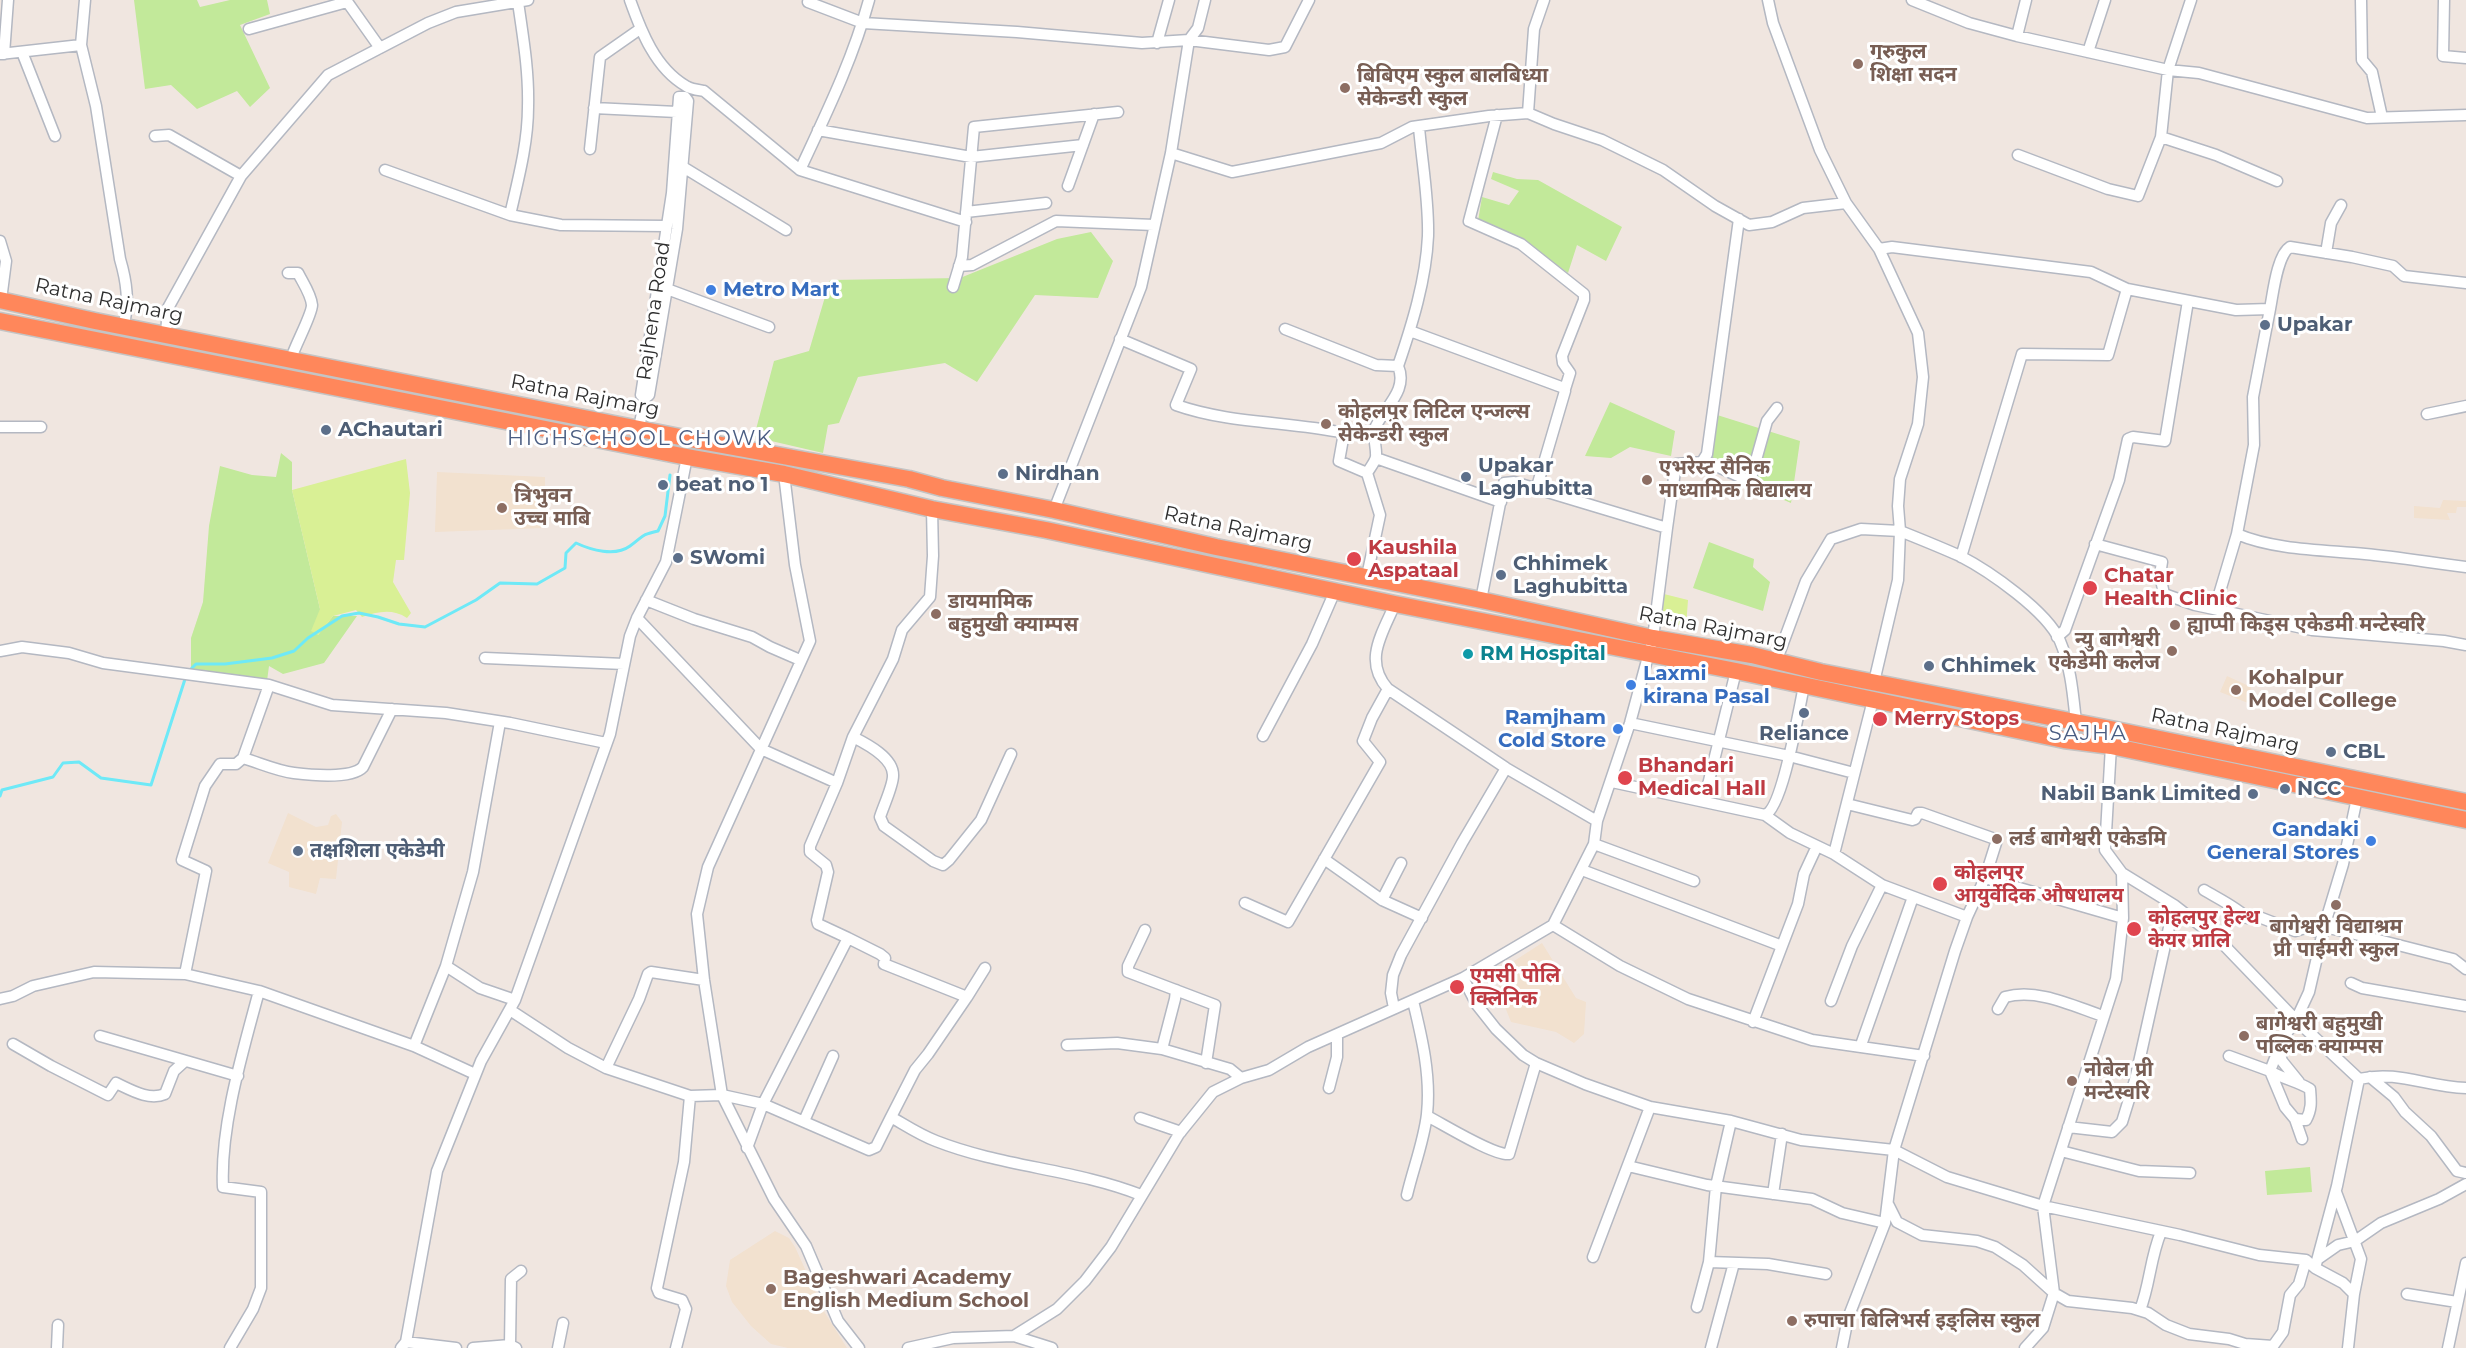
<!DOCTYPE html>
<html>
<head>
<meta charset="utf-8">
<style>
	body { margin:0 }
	canvas { display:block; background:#f0e6e0 }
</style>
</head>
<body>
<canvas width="2466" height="1348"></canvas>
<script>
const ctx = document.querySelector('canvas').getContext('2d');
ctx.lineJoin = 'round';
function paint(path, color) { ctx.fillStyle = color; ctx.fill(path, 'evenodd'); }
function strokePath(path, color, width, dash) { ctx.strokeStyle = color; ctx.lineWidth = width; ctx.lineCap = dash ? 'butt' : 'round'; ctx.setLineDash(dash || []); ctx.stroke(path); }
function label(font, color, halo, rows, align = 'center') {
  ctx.font = font + ' Montserrat,"Noto Sans Devanagari",sans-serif'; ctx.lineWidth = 6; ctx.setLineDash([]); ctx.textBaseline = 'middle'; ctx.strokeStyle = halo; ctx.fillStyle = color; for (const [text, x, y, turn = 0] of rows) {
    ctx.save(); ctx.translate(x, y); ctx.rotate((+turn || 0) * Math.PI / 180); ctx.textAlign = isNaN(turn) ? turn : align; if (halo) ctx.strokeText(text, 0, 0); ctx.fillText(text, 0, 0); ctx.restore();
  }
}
paint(new Path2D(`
	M437,472L545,477V528L435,532Z
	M2443,500L2466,501V507H2457L2456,513H2447L2450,520L2414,518V506L2440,508Z
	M2227,676L2251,687L2248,703L2220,692Z
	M288,813L316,827L328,825L331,816L336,814L342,822L336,879L320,878L316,894L289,887V872L268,863Z
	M1542,943L1576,998L1586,1002L1584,1034L1574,1043L1556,1032L1511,1022L1501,997L1497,972Z
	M775,1231L789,1238L795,1247L825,1313L847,1348H788L771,1344L751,1326L732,1302L726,1286L730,1260Z`), '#f2e1cf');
paint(new Path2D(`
	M134,0H197L200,7L230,0H267L270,14L240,25L270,88L250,107L237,91L197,109L171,85L145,89Z
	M1493,172L1517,179L1538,180L1622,227L1606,261L1577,245L1568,273L1517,236L1478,221L1482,197L1509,205L1519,191L1491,179Z
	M1091,232L1113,261L1098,298L1035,295L977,382L945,363L858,377L839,423L828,425L823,453L754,437L774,361L809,351L830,280L960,278L1057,239Z
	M1610,402L1675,431L1671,456L1630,447L1611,458L1585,456Z
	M1714,414L1800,441L1791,503L1704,466Z
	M281,453L292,462V490L320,609L318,635L333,616H357L324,663L283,674L269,666L267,681L191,672V638L203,602L209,526L220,466L252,475L276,477Z
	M1709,542L1754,559L1753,567L1770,582L1763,611L1693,588Z
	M2310,1167L2312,1192L2267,1195L2265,1171Z`), '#c2e99a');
paint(new Path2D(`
	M406,459L410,493L404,560H396L393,582L411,613L407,618C392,608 377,612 362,617L356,610L333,616L318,635L311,631L320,609L292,490Z
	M1664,594L1688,600L1686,627L1662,620Z`), '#d9f095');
strokePath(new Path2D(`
	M190,670L196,664H225L272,658L294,651L308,638L342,616L359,613L378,617L399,624L425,627L476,600L500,583L537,584L565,568L566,553L576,543C591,550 615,557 630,546C644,536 640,535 658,531L665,516L670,475
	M0,796L2,790L53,777L63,763L79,762L101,778L151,785L186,676`), '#6ee9f7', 3);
const minor = new Path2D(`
	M85,0L81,45L96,106L120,259C127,283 129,301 124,325
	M346,0L380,48
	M630,0C641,31 655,68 686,86C690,89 698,90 704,91L800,170L966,222
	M1768,0L1773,23L1820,150L1846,203L1879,249L1918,333L1923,377L1918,424L1900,479L1898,506L1900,531L1861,529L1831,539L1806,581L1776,662
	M1912,0L1969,23L2017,36L2168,70L2199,73L2367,118L2466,115
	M2361,0L2362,60L2372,72L2382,117
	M2444,0L2443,56L2466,58
	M518,2C523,37 529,71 528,107C528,143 518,180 510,215L561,225L666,226
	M808,2L863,23L1017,32L1142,43L1189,40L1269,50L1285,47L1309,0
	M249,29L347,2
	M2017,36L2026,0
	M1157,43L1169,0
	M22,52L55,136
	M2088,52L2105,0
	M0,54L81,45
	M4,54L8,0
	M679,97H685L688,101L677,229L649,395L645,398L641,395L672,193Z
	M594,108L677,112
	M1528,113L1534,29L1544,0
	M1497,115L1469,221L1521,244L1584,294V300L1562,356L1563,363L1570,373L1565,389
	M818,130L971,157L1083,145
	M155,136L169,135L241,176
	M2161,137L2216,155L2277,181
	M590,149L600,57L640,29
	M1171,153L1232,172L1381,143L1412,127L1489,116L1528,113L1554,124L1602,140L1663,170L1715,206L1749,225L1772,222L1803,208L1846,203
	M2018,155L2108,189L2138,196L2161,137L2168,70L2191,0
	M683,167L786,230
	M385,170L510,215
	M800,170C826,114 853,59 869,0
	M1068,186L1094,114
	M966,212L1046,203
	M0,241L6,261L1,300
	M1879,249L1892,247L2091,272L2127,289L2236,310L2270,309L2253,397L2254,445L2237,534L2215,608
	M2326,253L2331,223L2341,205
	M959,266L972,265L1056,221L1154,225
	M288,273H298C303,283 311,294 312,305C312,315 295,345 291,359
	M953,287L962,257L974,127L1118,112
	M667,289L769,327
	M2270,309C2273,294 2277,255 2290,247L2352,257L2393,266L2404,276L2466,283
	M1285,329L1376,365L1398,366
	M1410,331L1564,388L1565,391L1536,490
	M166,334L168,308L241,176L328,75L428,23L456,12L528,0
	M1120,339L1191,369L1176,405C1230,424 1288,421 1344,433L1339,461L1367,473L1380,515L1367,576
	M2427,414L2466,406
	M0,427H41
	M639,428L645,398
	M1344,433L1374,437
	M1376,458L1501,502
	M1705,461L1747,480L1751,478L1767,421L1777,408
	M1367,473C1370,468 1375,462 1376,457C1377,446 1371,434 1377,424C1387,405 1408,389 1398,366C1412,325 1426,280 1428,236C1429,200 1422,163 1419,127
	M784,474L795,565L810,641L708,867L697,914L704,980L722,1095L774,1199L806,1246L838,1321L859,1348
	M1054,510L1141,287L1171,153L1189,40L1198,28L1205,0
	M1667,528L1676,464L1702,462L1707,454L1739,219
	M2237,534C2274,550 2325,550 2365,554C2399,557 2432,563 2466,567
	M2095,544L2162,562L2160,575L2164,594L2195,605L2312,630L2444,641L2466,645
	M1961,557L2022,354L2108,355L2127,289
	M646,600L694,619L752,637L770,647L800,660
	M637,618L761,749L837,783
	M2057,637L2065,630L2119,480L2128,439L2133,437L2165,441L2188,301
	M0,651L22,647L69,653L103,663L269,685L332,705L446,713L510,723L606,743
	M485,658L624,664
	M1874,682L1898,580L1900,531C1920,539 1940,547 1960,556C1989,571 2047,611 2060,641C2071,667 2073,695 2076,722
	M1388,689C1363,661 1382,634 1395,604
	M1630,723L1789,756L1854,773
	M1263,736L1312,644L1335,591
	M853,737C867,744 894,758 893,776C893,786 883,807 880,817L884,826L933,861L943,865L949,860L981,820L1011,754
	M2111,746L2105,850L2122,873L2174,905L2219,940L2296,1020L2359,1079C2399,1070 2426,1087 2466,1088
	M243,758C260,763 277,771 294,773C310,775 352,779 363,767L392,709
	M1612,782L1765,815L1790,833L1834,854L1882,885L1967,917
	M1704,801L1736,671
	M1847,804L1912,820L1915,819L1918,813H1922L1995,839L1996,843L1985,878
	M1765,815C1783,808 1799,708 1804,686
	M1594,844L1694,881
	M1834,854L1873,700
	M1324,859L1382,900L1422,918
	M1582,870L1782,946
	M2122,873L2123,918L2116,979L2043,1206L2180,1235L2259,1255L2306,1260L2315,1268L2337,1186L2359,1079
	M2204,890C2217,898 2238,908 2247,918L2259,917L2295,931L2305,928L2315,931L2324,927L2347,932L2453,959L2466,969
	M1382,900L1401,863
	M1245,903L1288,922L1380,762L1363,741L1372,718L1388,689L1506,768L1597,821
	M1553,925L1620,966L1688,999L1812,1040L1924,1056
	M1145,930L1128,966V972L1215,1005L1206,1063
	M848,938L880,954L885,958L884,964L967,997L985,968
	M446,966L473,872L500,722
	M185,974L206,871L182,860L205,786L220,764H236L243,758L269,685
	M1463,978L1477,1005L1496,1029L1523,1055L1536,1063L1585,1084L1650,1107L1731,1121L1801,1140L1894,1150L1947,1177L2043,1206L2054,1293L2043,1328L2025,1348
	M2351,983L2362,988L2466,1006
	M0,999L13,996L33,986L94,972L185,974L259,991
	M1831,1001L1852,946L1882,885
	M1394,1008L1391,993L1393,975L1401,955L1462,843L1506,768
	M1998,1009L2005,997C2038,988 2073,1006 2103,1016
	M510,1010L568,1048L606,1068L690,1096L722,1095L763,1104L869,1150L876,1147L891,1117C905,1125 920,1135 936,1141C1002,1167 1075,1169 1141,1195
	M1753,1022L1798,904L1804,874L1817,846
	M100,1036L238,1076
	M13,1044L51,1066L108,1095L116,1083C131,1090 149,1101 165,1094L174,1071L185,1061
	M1067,1045L1117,1043L1162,1049L1230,1069L1241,1078
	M1861,1045L1913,897
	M414,1046L446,966L480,988L515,1000
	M2278,1048L2282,1061L2299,1082
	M1162,1049L1175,999L1176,990
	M2229,1056L2270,1071L2283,1038L2296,1020L2309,992L2324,927L2343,864L2357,798
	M606,1068L639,999L648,974L651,972L704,980
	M2270,1071C2283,1079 2297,1081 2310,1089C2311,1101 2312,1109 2306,1120L2295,1119
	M2270,1071L2285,1107L2295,1119L2302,1139
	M2370,1077L2394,1097L2405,1112L2431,1136L2457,1171L2466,1173
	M1329,1088L1337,1057V1035
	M1427,1116C1443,1124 1494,1156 1509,1154L1536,1063
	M891,1117L915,1070L928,1054L967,997
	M1140,1118L1181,1132
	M804,1121L833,1056
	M2068,1127L2112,1132L2122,1122L2135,1080L2174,905
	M747,1148L763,1104L848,938L818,924L817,920L828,872L826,865L810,852V846L837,783L853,737L893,659L902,630L930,597L933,556L932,509
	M2061,1151L2139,1171L2190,1173
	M1628,1166L1707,1185L1812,1199L1842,1213L1885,1223
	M2336,1192L2361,1259L2354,1294L2348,1348
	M1773,1194L1782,1134
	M1407,1195C1413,1169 1424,1141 1427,1114C1431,1076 1422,1038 1413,1001
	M1888,1204L1897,1222L1922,1235L1977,1241L1995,1247L2023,1265L2054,1293L2068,1301L2132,1308L2148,1313L2166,1325L2189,1334L2229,1339L2245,1344L2273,1346L2283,1332L2290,1295L2299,1284L2306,1260
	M1593,1257L1650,1107
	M2318,1259L2338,1245L2355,1241L2381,1223L2439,1199L2466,1184
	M1709,1262L1768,1264L1826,1274
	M2315,1268L2343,1283L2354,1294
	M2407,1294L2457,1302
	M1697,1307L1709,1262L1716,1186L1731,1121
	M2140,1310C2150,1285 2150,1258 2161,1232
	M1014,1336L1057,1309L1085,1281L1111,1247L1179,1134L1213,1092L1241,1078L1269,1070L1308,1047L1463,978L1553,925L1594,844L1597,821L1630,723L1653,638L1667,528L1514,482L1504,483L1481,600
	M406,1342L456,1348
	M510,1345L511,1279L521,1271
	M57,1348L58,1325
	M230,1348L253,1309L261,1288V1192L223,1187C220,1126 243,1051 259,991L414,1046L475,1074
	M401,1348L406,1342L437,1171L481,1061L515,1000L610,734L630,636L637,618L666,562L687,457
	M473,1348L510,1345L516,1348
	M558,1348L563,1323
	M676,1348L686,1309L682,1300L659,1293L657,1288L684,1162L690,1096
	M908,1348L953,1338L1014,1336L1052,1348
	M1711,1348L1734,1263
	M1842,1348L1848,1318L1885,1223L1894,1150L1955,951L1967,917L1985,878L2123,918
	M2448,1348L2466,1263`);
const highway = new Path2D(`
	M0,300L95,321L700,441L909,479L942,488L1054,510L1216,547L1481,600L1653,638L1752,655L1821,672L2121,731L2466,802
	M0,321L687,457L784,474L932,509L1046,530L1395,604L1736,671L2064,740L2111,746L2466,820`);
strokePath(minor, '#b4b8c2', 13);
strokePath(highway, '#c4c4c4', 19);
strokePath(minor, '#fff', 10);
strokePath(highway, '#ff875b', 16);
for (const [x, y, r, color] of [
	[1858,64,6,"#8d6e63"],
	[1345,88,6,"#8d6e63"],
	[711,290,6,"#3f7fe0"],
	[2265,325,6,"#5c6f8a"],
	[1326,424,6,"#8d6e63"],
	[326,430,6,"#5c6f8a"],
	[1003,474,6,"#5c6f8a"],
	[1466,477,6,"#5c6f8a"],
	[1647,480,6,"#8d6e63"],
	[663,485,6,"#5c6f8a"],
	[502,508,6,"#8d6e63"],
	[678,558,6,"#5c6f8a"],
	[1354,559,8,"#e0444e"],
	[1501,575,6,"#5c6f8a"],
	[2090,588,8,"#e0444e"],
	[936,614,6,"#8d6e63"],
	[2175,625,6,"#8d6e63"],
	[2172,651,6,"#8d6e63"],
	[1468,654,6,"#0f9aa8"],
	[1929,666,6,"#5c6f8a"],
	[1631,685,6,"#3f7fe0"],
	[2236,690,6,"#8d6e63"],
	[1804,713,6,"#5c6f8a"],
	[1880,719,8,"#e0444e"],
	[1618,729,6,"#3f7fe0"],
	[2331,752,6,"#5c6f8a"],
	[1625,778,8,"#e0444e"],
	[2285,789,6,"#5c6f8a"],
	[2253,794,6,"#5c6f8a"],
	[1997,839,6,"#8d6e63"],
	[2371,841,6,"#3f7fe0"],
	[298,851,6,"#5c6f8a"],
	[1940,884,8,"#e0444e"],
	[2336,905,6,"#8d6e63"],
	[2134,929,8,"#e0444e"],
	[1457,987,8,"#e0444e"],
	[2244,1036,6,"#8d6e63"],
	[2072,1081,6,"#8d6e63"],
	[771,1289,6,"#8d6e63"],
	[1792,1321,6,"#8d6e63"]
]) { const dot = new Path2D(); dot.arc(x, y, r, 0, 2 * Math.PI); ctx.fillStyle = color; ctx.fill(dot); strokePath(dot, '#fff', 2); }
label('bold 20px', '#785e54', '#fff', [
	["गुरुकुल",1870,52],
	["शिक्षा सदन",1870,75],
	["बिबिएम स्कुल बालबिध्या",1357,76],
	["सेकेन्डरी स्कुल",1357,99],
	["कोहलपुर लिटिल एन्जल्स",1338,412],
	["सेकेन्डरी स्कुल",1338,435],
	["एभरेस्ट सैनिक",1659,468],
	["माध्यामिक बिद्यालय",1659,491],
	["त्रिभुवन",514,496],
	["उच्च माबि",514,519],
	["डायमामिक",948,602],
	["बहुमुखी क्याम्पस",948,625],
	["ह्याप्पी किड्स एकेडमी मन्टेस्वरि",2187,625],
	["न्यु बागेश्वरी",2160,640,"right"],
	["एकेडेमी कलेज",2160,663,"right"],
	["Kohalpur",2248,678],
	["Model College",2248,701],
	["लर्ड बागेश्वरी एकेडमि",2009,839],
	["बागेश्वरी विद्याश्रम",2336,927,"center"],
	["प्री पाईमरी स्कुल",2336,950,"center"],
	["बागेश्वरी बहुमुखी",2256,1024],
	["पब्लिक क्याम्पस",2256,1047],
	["नोबेल प्री",2084,1070],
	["मन्टेस्वरि",2084,1093],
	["Bageshwari Academy",783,1278],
	["English Medium School",783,1301],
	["रुपाचा बिलिभर्स इङ्लिस स्कुल",1804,1321]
], 'left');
label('bold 20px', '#366cbe', '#fff', [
	["Metro Mart",723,290],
	["Laxmi",1643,674],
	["kirana Pasal",1643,697],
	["Ramjham",1606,718,"right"],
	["Cold Store",1606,741,"right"],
	["Gandaki",2359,830,"right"],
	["General Stores",2359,853,"right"]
], 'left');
label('20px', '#2e2e2e', '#fff', [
	["Ratna Rajmarg",109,301,12],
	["Rajhena Road",654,311,-82],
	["Ratna Rajmarg",585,396,11],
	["Ratna Rajmarg",1238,529,12],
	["Ratna Rajmarg",1713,628,11],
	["Ratna Rajmarg",2225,731,12]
]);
label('bold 20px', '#4e5e75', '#fff', [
	["Upakar",2277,325],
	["AChautari",338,430],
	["Upakar",1478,466],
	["Laghubitta",1478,489],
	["Nirdhan",1015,474],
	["beat no 1",675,485],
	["SWomi",690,558],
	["Chhimek",1513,564],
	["Laghubitta",1513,587],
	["Chhimek",1941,666],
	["Reliance",1804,734,"center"],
	["CBL",2343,752],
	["NCC",2297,789],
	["Nabil Bank Limited",2241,794,"right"],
	["तक्षशिला एकेडेमी",310,851]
], 'left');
label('bold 20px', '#be3a42', '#fff', [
	["Kaushila",1368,548],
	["Aspataal",1368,571],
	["Chatar",2104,576],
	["Health Clinic",2104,599],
	["Merry Stops",1894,719],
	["Bhandari",1638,766],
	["Medical Hall",1638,789],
	["कोहलपुर",1954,873],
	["आयुर्वेदिक औषधालय",1954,896],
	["कोहलपुर हेल्थ",2148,918],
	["केयर प्रालि",2148,941],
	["एमसी पोलि",1470,976],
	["क्लिनिक",1470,999]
], 'left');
label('bold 20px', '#0d838f', '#fff', [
	["RM Hospital",1480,654]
], 'left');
ctx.letterSpacing = '1.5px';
label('21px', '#4a5d82', '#fff', [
	["HIGHSCHOOL CHOWK",640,439],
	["SAJHA",2088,734]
]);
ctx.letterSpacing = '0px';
</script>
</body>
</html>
